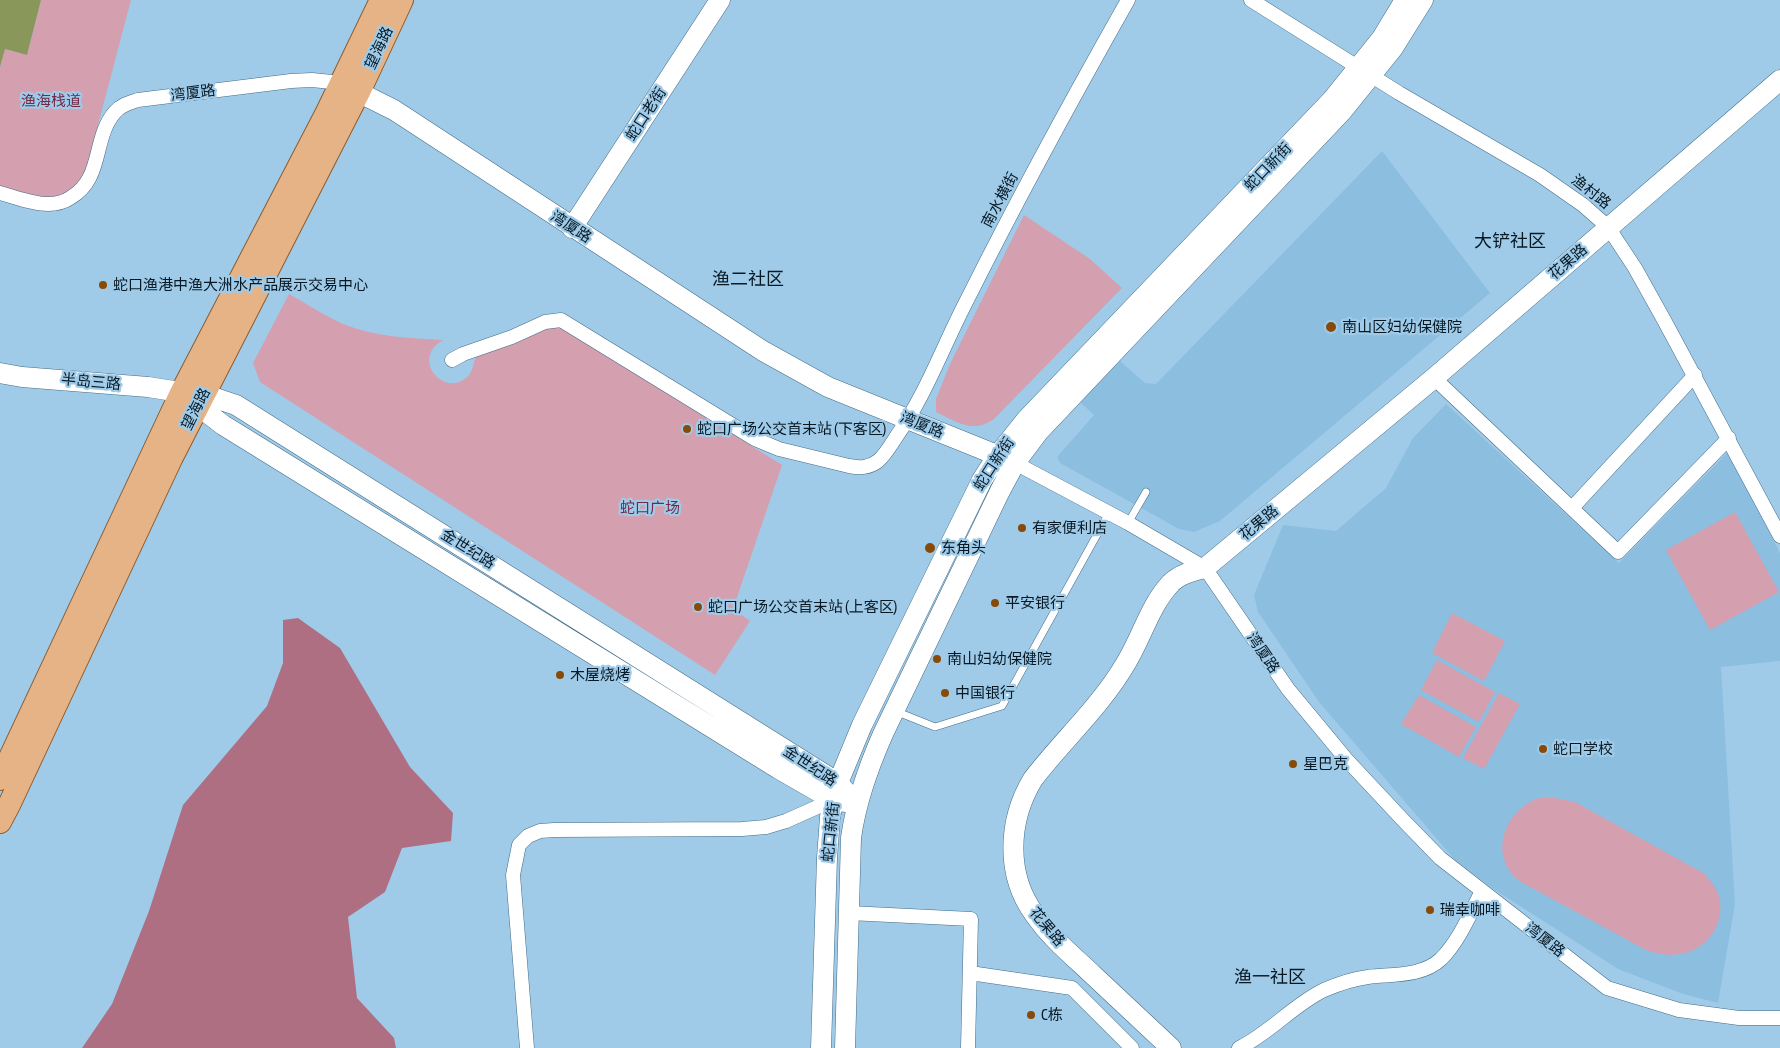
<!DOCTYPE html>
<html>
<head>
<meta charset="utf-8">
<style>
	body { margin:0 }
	canvas { display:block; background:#9fcbe9 }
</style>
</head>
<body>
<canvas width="1780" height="1048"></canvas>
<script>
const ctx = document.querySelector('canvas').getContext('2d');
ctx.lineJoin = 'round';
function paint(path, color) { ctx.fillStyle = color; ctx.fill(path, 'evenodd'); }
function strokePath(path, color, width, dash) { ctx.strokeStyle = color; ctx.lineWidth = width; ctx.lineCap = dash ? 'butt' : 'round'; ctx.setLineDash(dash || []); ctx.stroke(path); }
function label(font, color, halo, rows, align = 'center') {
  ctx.font = font + ' "Asap Condensed","Noto Sans SC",sans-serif'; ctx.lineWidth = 4.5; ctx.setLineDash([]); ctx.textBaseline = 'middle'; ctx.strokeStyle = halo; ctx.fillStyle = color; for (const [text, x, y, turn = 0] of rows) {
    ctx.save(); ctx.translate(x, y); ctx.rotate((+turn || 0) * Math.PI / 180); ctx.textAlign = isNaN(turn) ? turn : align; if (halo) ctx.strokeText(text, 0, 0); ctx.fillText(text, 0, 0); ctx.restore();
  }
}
paint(new Path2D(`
	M1382,151L1490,293L1220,521L1194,532L1179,529L1060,463L1057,457L1094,415L1080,402L1120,361L1145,383L1156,384Z
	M1446,404L1619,563L1728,452L1780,553V661L1721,667L1735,904L1718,1003L1683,994L1618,969L1492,888L1455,860L1319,702L1258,612L1254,595L1283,525L1336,531L1386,488L1413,438Z`), '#8cbee0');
paint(new Path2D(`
	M41,0H131L84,178C61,210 31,195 0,186V67L5,49L27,55Z
	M1024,215L1090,259L1122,288L994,419C972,434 957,422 936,412V399L950,364Z
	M289,294C307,304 325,316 343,324C375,337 409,338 443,340C409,359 446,401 469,375C473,370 473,363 476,357L481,354L549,325L561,327L782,465L733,609L750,621L715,675L260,382L253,363Z
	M1735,512L1779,592L1710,630L1666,550Z
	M1452,613L1505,641L1484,681L1432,653Z
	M1437,660L1495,692L1479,722L1421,690Z
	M1499,693L1520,704L1484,769L1463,758Z
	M1419,695L1476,727L1459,757L1401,724Z
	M1555,798L1575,802L1705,874C1709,880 1715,886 1718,893C1722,905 1721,917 1716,927C1703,955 1672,960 1646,950L1521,882C1489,859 1501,814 1536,799C1541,797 1549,798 1555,798Z`), '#d49faf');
paint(new Path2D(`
	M298,618L340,648L410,767L453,813L451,841L402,848L385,892L348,917L357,998L394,1038L396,1048H82L112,1004L149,911L183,805L267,706L283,663V620Z`), '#ae6f83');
paint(new Path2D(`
	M0,0H41L27,55L5,49L0,67Z`), '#8a975b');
const lane = new Path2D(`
	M1128,523L1146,492
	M895,711L935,727L1002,706L1109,513`);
const street = new Path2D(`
	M1251,0L1399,93L1540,175L1583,205L1608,227L1635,268L1664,320L1780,536
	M0,193C15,197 32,204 48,204C56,204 64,202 70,198C104,179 92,138 115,112C121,105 129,103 138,100L291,81L312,80L342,83
	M452,360L463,354L512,337L545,322L561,320L755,439L779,449L849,466C860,468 869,468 878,461C885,455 891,445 896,437C926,395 943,346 967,300C1018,198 1072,99 1128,0
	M1434,378L1618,552L1729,438
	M1015,463L1128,523L1205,568L1288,689L1346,759L1403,820L1440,858L1607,988L1679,1010L1739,1018H1780
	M1572,508L1695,375
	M849,913L971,919L968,1048
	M970,973L1072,988L1132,1048
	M527,1048L513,875L519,845L528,836L540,831L554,830L742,829L766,827L786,821L833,800
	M1239,1048C1270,1033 1293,1005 1324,990C1338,984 1352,979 1368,977C1391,974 1422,977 1441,959C1459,941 1470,914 1482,891`);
const secondary = new Path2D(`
	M344,85L394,110L763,351L828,387L1009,460
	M572,228L720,0
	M0,373L22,377L148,387L212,397L236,405L838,783L846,792
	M185,396L223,425L779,769L833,800L845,802
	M821,1048L827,858L830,817L838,783L862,725L982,480L998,455L1026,420L1332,100L1382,38L1405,0
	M845,1048L851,838C856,801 868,768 883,734L1000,491L1015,463L1039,431L1343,110L1393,48L1423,0
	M1171,1048C1145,1024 1119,999 1093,975C1073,956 1051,938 1035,915C1005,875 1008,820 1033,779C1063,740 1101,706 1126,663C1142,637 1150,605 1171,583C1180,574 1193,571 1205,568L1434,378L1780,80`);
const primary = new Path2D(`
	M0,779L181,393L327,112L381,0
	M0,822L9,805L171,459L359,92L402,0`);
strokePath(lane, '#436c87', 8);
strokePath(street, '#436c87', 15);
strokePath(secondary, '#436c87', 21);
strokePath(primary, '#8d5c2f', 24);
strokePath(lane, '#fff', 7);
strokePath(street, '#fff', 14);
strokePath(secondary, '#fff', 20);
strokePath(primary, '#e5b386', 22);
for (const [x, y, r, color] of [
	[103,285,5,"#874a09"],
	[1331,327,6,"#874a09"],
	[687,429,5,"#874a09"],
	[1022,528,5,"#874a09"],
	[930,548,6,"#874a09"],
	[995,603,5,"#874a09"],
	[698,607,5,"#874a09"],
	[937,659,5,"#874a09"],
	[560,675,5,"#874a09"],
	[945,693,5,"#874a09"],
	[1543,749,5,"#874a09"],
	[1293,764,5,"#874a09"],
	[1430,910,5,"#874a09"],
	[1031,1015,5,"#874a09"]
]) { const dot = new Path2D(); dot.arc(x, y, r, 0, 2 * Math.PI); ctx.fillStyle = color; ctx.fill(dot); strokePath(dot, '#9fcbe9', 2); }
label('15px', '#081924', '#9fcbe9', [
	["望海路",379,48,-65],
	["湾厦路",193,93,-7],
	["蛇口老街",646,114,-57],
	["蛇口新街",1268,167,-46],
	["渔村路",1591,192,38],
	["南水横街",1000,200,-62],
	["湾厦路",571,227,33],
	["花果路",1568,262,-41],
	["半岛三路",91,382,5],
	["望海路",196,409,-63],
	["湾厦路",922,425,22],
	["蛇口新街",994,464,-57],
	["花果路",1259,523,-40],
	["金世纪路",468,549,32],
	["湾厦路",1263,653,56],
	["金世纪路",810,766,33],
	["蛇口新街",831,832,-84],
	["花果路",1047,927,50],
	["湾厦路",1545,940,38]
]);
label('15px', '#742746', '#9fcbe9', [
	["渔海栈道",51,101],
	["蛇口广场",650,508]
]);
label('15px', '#081924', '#9fcbe9', [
	["蛇口渔港中渔大洲水产品展示交易中心",113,285],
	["南山区妇幼保健院",1342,327],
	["蛇口广场公交首末站 (下客区)",697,429],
	["有家便利店",1032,528],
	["东角头",941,548],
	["平安银行",1005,603],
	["蛇口广场公交首末站 (上客区)",708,607],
	["南山妇幼保健院",947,659],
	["木屋烧烤",570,675],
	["中国银行",955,693],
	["蛇口学校",1553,749],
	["星巴克",1303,764],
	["瑞幸咖啡",1440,910],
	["C栋",1041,1015]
], 'left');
label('18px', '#081924', '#9fcbe9', [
	["大铲社区",1510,241],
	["渔二社区",748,279],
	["渔一社区",1270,977]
]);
</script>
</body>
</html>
